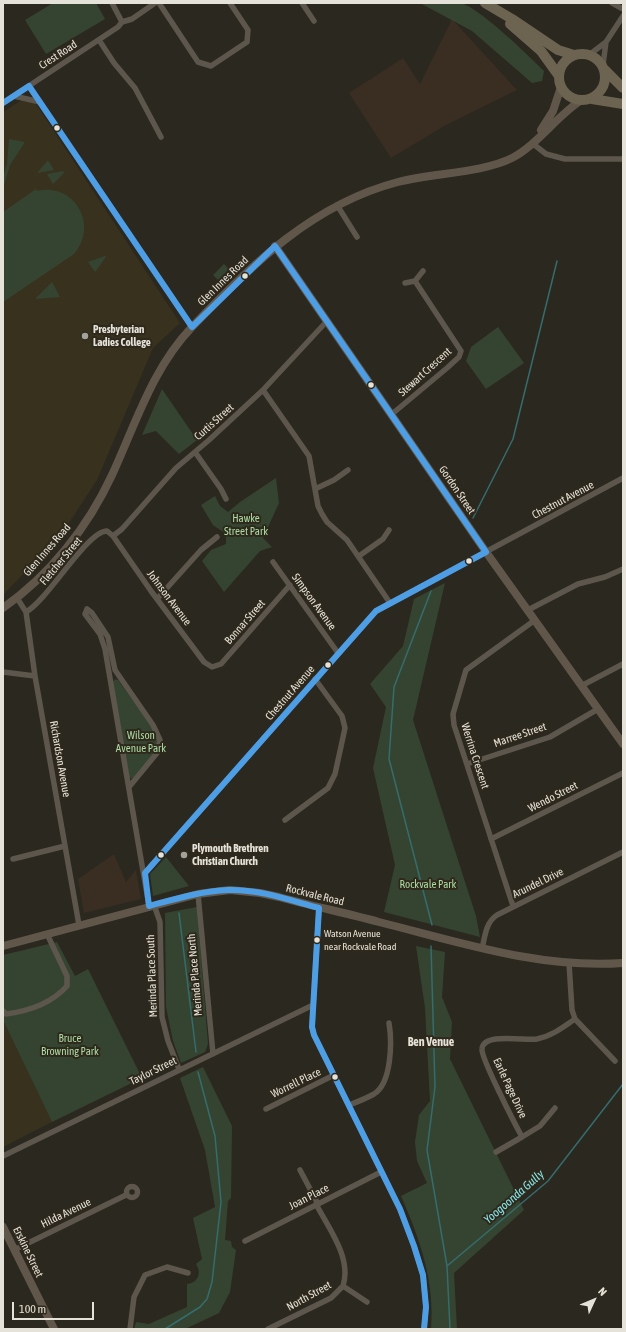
<!DOCTYPE html>
<html>
<head>
<meta charset="utf-8">
<style>
	body { margin:0 }
	#map { position:relative; width:626px; height:1332px; overflow:hidden; background:#2b2820; font-family:"Asap Condensed",sans-serif }
	canvas { display:block }
	.frame { position:absolute; inset:0; border:4px solid #e5e2d9; pointer-events:none }
	.north { position:absolute; left:574px; top:1280px; width:40px; height:40px; -webkit-text-stroke:3px #2f291c; paint-order:stroke; rotate:46deg; font-size:11px; font-weight:700; line-height:16px; text-align:center; color:#e5e2d9 }
	.north::after { content:''; display:block; margin:auto; width:14px; height:18px; background:#e5e2d9; clip-path:polygon(50% 0,100% 100%,50% 72%,0 100%) }
	.scale { position:absolute; left:12px; top:1302px; width:82px; height:18px; box-sizing:border-box; border:2px solid #e5e2d9; border-top:0; padding-left:5px; font-size:12px; line-height:14px; white-space:nowrap; color:#e5e2d9; -webkit-text-stroke:3px #2f291c; paint-order:stroke }
</style>
</head>
<body>
<div id="map">
<canvas width="626" height="1332"></canvas>
<div class="frame"></div>
<div class="north">N</div>
<div class="scale">100 m</div>
</div>
<script>
const ctx = document.querySelector('canvas').getContext('2d');
ctx.lineJoin = 'round';
function paint(path, color) { ctx.fillStyle = color; ctx.fill(path, 'evenodd'); }
function strokePath(path, color, width, dash) { ctx.strokeStyle = color; ctx.lineWidth = width; ctx.lineCap = dash ? 'butt' : 'round'; ctx.setLineDash(dash || []); ctx.stroke(path); }
function label(font, color, halo, rows, align = 'center') {
  ctx.font = font + ' "Asap Condensed",sans-serif'; ctx.lineWidth = 4; ctx.setLineDash([]); ctx.textBaseline = 'middle'; ctx.strokeStyle = halo; ctx.fillStyle = color; for (const [text, x, y, turn = 0] of rows) {
    ctx.save(); ctx.translate(x, y); ctx.rotate((+turn || 0) * Math.PI / 180); ctx.textAlign = isNaN(turn) ? turn : align; if (halo) ctx.strokeText(text, 0, 0); ctx.fillText(text, 0, 0); ctx.restore();
  }
}
paint(new Path2D(`
	M452,19L517,90L446,125L391,158L349,93L403,58L420,84Z
	M114,854L126,882L136,870L141,899L84,913L78,879Z`), '#392e21');
paint(new Path2D(`
	M22,100L36,104L180,323L153,348L97,480L61,535L3,595V112Z
	M3,1020L52,1122L3,1147Z`), '#38311e');
paint(new Path2D(`
	M53,3H96L105,19L46,54L25,20Z
	M420,3C433,3 447,1 460,3C478,6 530,57 544,71L542,81L532,83L472,31Z
	M9,139L25,142L10,165L4,185L3,177L7,164Z
	M48,160L54,170L37,173L38,172Z
	M63,171L64,173L53,184L47,174Z
	M36,189L37,191C75,182 99,226 74,254L3,302V212Z
	M105,256L106,257L95,272L88,262Z
	M224,264L229,269L218,280L213,275Z
	M52,282L60,297L36,299V298Z
	M498,327L524,363L486,389L466,361L471,347Z
	M162,389L197,440L179,454L156,431L142,435Z
	M276,478L279,503L263,538L272,547L260,551L224,592L202,561L211,550L226,544V534L213,525L201,505L215,496L220,506L228,512L240,502Z
	M445,583L413,720L476,916L480,937L384,912L395,865L373,768L386,707L370,684L403,646L414,599Z
	M115,679L118,680L152,727L159,741L154,754L132,779L129,777L113,682Z
	M166,857L189,886L153,896L150,874Z
	M197,907L208,1044L205,1052L181,1063L173,1041L166,1007L165,913Z
	M57,942L75,976L88,969L142,1078L52,1122L3,1020V955Z
	M416,946L445,952L442,997L452,1022L450,1059L524,1210L454,1273L457,1329H431C435,1282 420,1239 401,1196L427,1183L417,1161L415,1142L419,1115L430,1101L425,1008Z
	M203,1067L232,1126L231,1198L228,1201L225,1240L231,1241L232,1247L236,1250L230,1292L219,1313L185,1329H134L136,1322L149,1324L187,1307V1284C198,1283 202,1273 196,1264L202,1259L193,1218L215,1207L205,1150L180,1078Z`), '#354431');
strokePath(new Path2D(`
	M473,518L513,439L557,261
	M431,591L394,687L389,759L432,925
	M179,913L196,1052
	M431,946L435,1087L427,1150L447,1266
	M165,1329L200,1307L207,1299L212,1282L221,1202L215,1136L198,1072
	M450,1329L447,1266L548,1181L623,1084`), '#356c6d', 1.5);
strokePath(new Path2D(`
	M112,3L122,22
	M159,3L198,62L211,66L247,42L248,30L230,3
	M302,3L314,21
	M612,3L623,9
	M122,22L132,19L155,3
	M99,40L114,63L135,88L161,137
	M589,55L606,42L623,16
	M603,65L606,42
	M29,86L192,327
	M14,96L40,102
	M3,103L118,27L122,22
	M532,143L546,154L565,159H623
	M337,205L357,237
	M415,281L423,271
	M263,390L309,456L318,506L322,514L327,522L347,540L390,603
	M392,414L447,368L459,357L461,351L415,281L405,283
	M195,452L221,489L226,499
	M315,489L334,480L348,470
	M113,536L122,529L176,468L209,440L263,390L327,321
	M359,556L383,539L389,530
	M273,562L338,653
	M17,598L26,612L35,676L79,925
	M157,599L201,550L217,537
	M528,610L578,584L605,577L623,569
	M26,612C47,601 88,530 107,531L113,536L151,591L204,662L212,667L221,664L290,585
	M3,672L35,676
	M581,686L623,664
	M467,764L550,737L598,709
	M129,787L157,753L160,740L153,725L115,670L108,637L92,613L87,609L85,614L100,634L105,649C119,735 135,820 149,906
	M285,820L328,788L335,774L342,742L345,728L342,716L315,679
	M491,839L623,773
	M13,859L65,846
	M145,873L376,611L623,478
	M198,894L213,1054
	M154,905L160,922L162,1017L168,1041L179,1069
	M513,906L454,725L453,714L466,670L535,620
	M319,908L312,1027L314,1035L400,1209L414,1246L423,1275L426,1307L424,1329
	M482,949C485,936 486,922 497,915L623,852
	M569,963L572,1010L575,1019L615,1061
	M3,1011L6,1014C29,1011 51,1004 67,986V976L47,934
	M349,1105C357,1102 367,1098 374,1094C392,1083 392,1041 389,1023
	M266,1109L334,1075
	M522,1137L540,1126L555,1108
	M496,1152L522,1137C515,1124 481,1058 482,1049C483,1032 525,1041 537,1039C552,1036 563,1027 575,1019
	M3,1156L313,1005
	M300,1170L318,1204
	M126.5 1192a5.5 5.5 0 1 1 11 0a5.5 5.5 0 1 1-11 0Z
	M245,1241L381,1172
	M14,1250L126,1195
	M343,1286L367,1302
	M130,1329L134,1297L145,1275L167,1267L188,1273
	M268,1329L331,1298L343,1286C352,1258 329,1229 316,1204`), '#5d564c', 5.5);
strokePath(new Path2D(`
	M541,130L553,111L561,87
	M275,246L486,552L623,744
	M3,608C50,575 88,527 112,475C136,423 152,369 192,327C251,265 313,204 398,182C433,173 482,173 512,158C536,146 556,117 580,101
	M3,946L198,894L230,890L260,893L279,897C312,906 346,913 379,922C459,942 539,969 623,963
	M3,1227L54,1329`), '#60574a', 8);
strokePath(new Path2D(`
	M485,3L512,19L558,50L574,55
	M510,24L541,51L559,76
	M559 77a23 23 0 1 1 46 0a23 23 0 1 1-46 0Z
	M605,70L623,88
	M592,99L623,104`), '#6c6350', 10);
strokePath(new Path2D(`
	M3,103L29,86L192,327L275,246L486,552L376,611L145,873L149,906C175,899 201,891 228,890C259,889 289,900 319,908L312,1027L314,1035L400,1209L414,1246L423,1275L426,1307L424,1329`), '#4d9ee5', 6);
for (const [x, y, r, color] of [
	[57,128,3.5,"#e5e2d9"],
	[245,276,3.5,"#e5e2d9"],
	[85,336,4,"#a4a198"],
	[371,385,3.5,"#e5e2d9"],
	[469,561,3.5,"#e5e2d9"],
	[328,665,3.5,"#e5e2d9"],
	[161,855,3.5,"#e5e2d9"],
	[184,855,4,"#a4a198"],
	[317,940,3.5,"#e5e2d9"],
	[335,1077,3.5,"#e5e2d9"]
]) { const dot = new Path2D(); dot.arc(x, y, r, 0, 2 * Math.PI); ctx.fillStyle = color; ctx.fill(dot); strokePath(dot, '#2f291c', 1.5); }
label('10px', '#e5e2d9', '#2f291c', [
	["Watson Avenue",324,934],
	["near Rockvale Road",324,947]
], 'left');
label('11px', '#e5e2d9', '#2f291c', [
	["Crest Road",58,55,-33],
	["Glen Innes Road",223,281,-44],
	["Stewart Crescent",425,372,-42],
	["Curtis Street",214,422,-42],
	["Gordon Street",457,490,56],
	["Chestnut Avenue",563,500,-28],
	["Glen Innes Road",47,550,-49],
	["Fletcher Street",61,561,-50],
	["Johnson Avenue",169,598,53],
	["Simpson Avenue",314,602,54],
	["Bonnar Street",245,622,-49],
	["Chestnut Avenue",290,693,-49],
	["Marree Street",520,735,-19],
	["Werrina Crescent",475,756,72],
	["Richardson Avenue",60,759,80],
	["Wendo Street",553,797,-27],
	["Arundel Drive",538,883,-26],
	["Rockvale Road",315,895,14],
	["Merinda Place North",195,975,-95],
	["Merinda Place South",152,976,-92],
	["Taylor Street",153,1071,-26],
	["Worrell Place",296,1083,-26],
	["Earle Page Drive",510,1088,65],
	["Joan Place",309,1197,-27],
	["Hilda Avenue",66,1213,-26],
	["Erskine Street",28,1252,64],
	["North Street",309,1296,-29]
]);
label('bold 11px', '#e5e2d9', '#2f291c', [
	["Presbyterian",93,330],
	["Ladies College",93,343],
	["Plymouth Brethren",192,849],
	["Christian Church",192,862]
], 'left');
label('11px', '#aadca4', '#2f291c', [
	["Hawke",246,519],
	["Street Park",246,532],
	["Wilson",141,736],
	["Avenue Park",141,749],
	["Rockvale Park",428,885],
	["Bruce",70,1039],
	["Browning Park",70,1052]
]);
label('bold 12px', '#e5e2d9', '#2f291c', [
	["Ben Venue",431,1042]
]);
label('italic 12px', '#86e8ed', '#2f291c', [
	["Yoogoonda Gully",514,1197,-41]
]);
</script>
</body>
</html>
